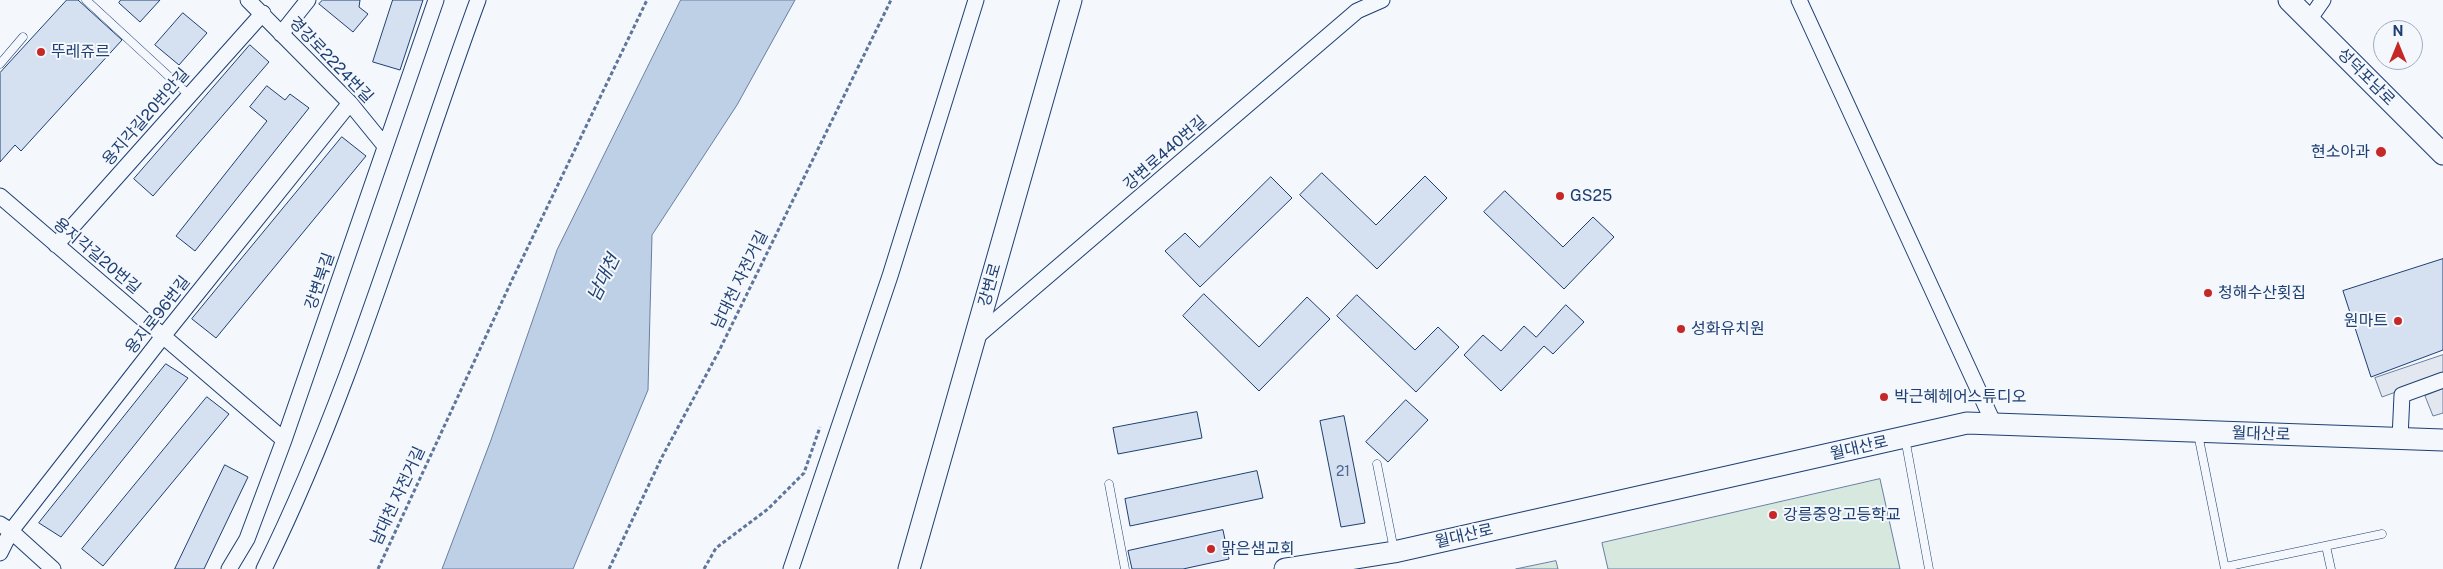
<!DOCTYPE html>
<html>
<head>
<meta charset="utf-8">
<style>
	body { margin:0 }
	#map { position:relative; width:2443px; height:569px; overflow:hidden; background:#f4f7fb; font-family:"Public Sans",sans-serif }
	canvas { display:block }
	.north { position:absolute; left:2373px; top:20px; width:50px; height:50px; box-sizing:border-box; background:#f4f7fb; border:1px solid #9eadc5; border-radius:50%; rotate:0deg; font-size:14px; font-weight:700; line-height:20px; text-align:center; color:#1d3f73 }
	.north::after { content:''; display:block; margin:auto; width:18px; height:22px; background:#c62828; clip-path:polygon(50% 0,100% 100%,50% 72%,0 100%) }
</style>
</head>
<body>
<div id="map">
<canvas width="2443" height="569"></canvas>
<div class="north">N</div>
</div>
<script>
const ctx = document.querySelector('canvas').getContext('2d');
ctx.lineJoin = 'round';
function paint(path, color) { ctx.fillStyle = color; ctx.fill(path, 'evenodd'); }
function strokePath(path, color, width, dash) { ctx.strokeStyle = color; ctx.lineWidth = width; ctx.lineCap = dash ? 'butt' : 'round'; ctx.setLineDash(dash || []); ctx.stroke(path); }
function label(font, color, halo, rows, align = 'center') {
  ctx.font = font + ' "Public Sans","Noto Sans KR",sans-serif'; ctx.lineWidth = 4; ctx.setLineDash([]); ctx.textBaseline = 'middle'; ctx.strokeStyle = halo; ctx.fillStyle = color; for (const [text, x, y, turn = 0] of rows) {
    ctx.save(); ctx.translate(x, y); ctx.rotate((+turn || 0) * Math.PI / 180); ctx.textAlign = isNaN(turn) ? turn : align; if (halo) ctx.strokeText(text, 0, 0); ctx.fillText(text, 0, 0); ctx.restore();
  }
}
const green = new Path2D(`
	M1880,479L1900,569H1608L1602,543Z
	M1556,561L1558,569H1516Z`);
paint(green, '#d7e8df');
strokePath(green, '#687fa3', 1);
const parking = new Path2D(`
	M2443,355V375L2382,397L2375,378Z
	M2443,389V413L2433,416L2425,396Z`);
paint(parking, '#e3e8f0');
strokePath(parking, '#687fa3', 1);
const water = new Path2D(`
	M681,0H795L737,105L652,235L648,390L573,569H442L491,440L557,250Z`);
paint(water, '#bed0e5');
strokePath(water, '#687fa3', 1);
const building = new Path2D(`
	M67,0H78L122,40L21,151L15,145L0,162V73Z
	M121,0H160L140,22L119,3Z
	M323,0H360L359,7L368,14L353,32L319,4Z
	M393,0H423L400,70L373,62Z
	M183,13L207,33L179,65L155,45Z
	M250,45L269,62L153,196L134,179Z
	M267,86L285,100L290,94L309,108L195,251L176,236L267,121L250,107Z
	M342,137L366,156L216,338L192,319Z
	M1322,173L1376,225L1425,176L1447,198L1377,269L1300,195Z
	M1271,177L1292,198L1200,287L1165,251L1185,233L1199,247Z
	M1505,191L1563,247L1593,217L1614,237L1564,289L1484,212Z
	M2443,259V350L2371,377L2343,291Z
	M1204,294L1259,347L1307,297L1330,319L1259,391L1183,316Z
	M1357,295L1415,350L1438,327L1459,347L1416,392L1337,316Z
	M1566,305L1584,322L1553,354L1544,346L1501,391L1464,355L1483,335L1501,351L1524,326L1536,337Z
	M166,364L188,378L61,537L39,523Z
	M207,397L229,414L103,566L82,549Z
	M1406,400L1428,420L1388,462L1366,442Z
	M1197,412L1202,438L1118,454L1113,428Z
	M1344,416L1365,523L1341,527L1320,421Z
	M225,465L248,477L204,569H175Z
	M1257,471L1263,498L1130,526L1125,499Z
	M1223,530L1229,559L1183,569H1132L1128,551Z`);
paint(building, '#d5e0f0');
strokePath(building, '#1d3f73', 1);
const lane = new Path2D(`
	M86,0L189,95
	M0,64L23,37
	M2198,434L2225,569
	M1905,438L1929,569
	M1377,464L1394,550
	M1109,484L1125,569
	M2326,546L2331,569
	M2225,567L2382,534`);
const street = new Path2D(`
	M248,0L350,103L385,146
	M1799,0L1994,424
	M2309,20L2323,0
	M281,34L308,0
	M0,196L284,440
	M56,245L263,13
	M974,339L1357,11L1382,0
	M2400,438L2402,395L2443,380
	M0,524L11,531L53,569
	M0,553L11,531L164,335L350,103
	M229,569L247,539L284,440L436,0
	M264,569C354,387 408,190 478,0
	M791,569L890,276L976,0`);
const secondary = new Path2D(`
	M2289,0L2443,154
	M909,569L1071,0
	M1285,569L1394,552L1967,423L2443,440`);
strokePath(lane, '#1d3f73', 9);
strokePath(street, '#1d3f73', 17);
strokePath(secondary, '#1d3f73', 23);
strokePath(new Path2D(`
	M378,569L512,280L647,0
	M609,569L662,457L719,351L891,0
	M704,569L716,548L768,509L804,473L820,427`), '#5e769c', 3, [4, 2.5]);
strokePath(lane, '#f4f7fb', 8);
strokePath(street, '#f4f7fb', 15);
strokePath(secondary, '#f4f7fb', 21);
for (const [x, y, r, color] of [
	[41,52,5,"#c62828"],
	[2381,152,6,"#c62828"],
	[1560,196,5,"#c62828"],
	[2208,293,5,"#c62828"],
	[2398,321,5,"#c62828"],
	[1681,329,5,"#c62828"],
	[1884,397,5,"#c62828"],
	[1773,515,5,"#c62828"],
	[1211,549,5,"#c62828"]
]) { const dot = new Path2D(); dot.arc(x, y, r, 0, 2 * Math.PI); ctx.fillStyle = color; ctx.fill(dot); strokePath(dot, '#f4f7fb', 2); }
label('14px', '#4b6792', null, [
	["21",1343,472]
]);
label('16px', '#1d3f73', '#f4f7fb', [
	["뚜레쥬르",51,52],
	["현소아과",2370,152,"right"],
	["GS25",1570,196],
	["청해수산횟집",2218,293],
	["원마트",2388,321,"right"],
	["성화유치원",1691,329],
	["박근혜헤어스튜디오",1894,397],
	["강릉중앙고등학교",1783,515],
	["맑은샘교회",1221,549]
], 'left');
label('16px', '#1d3f73', '#f4f7fb', [
	["경강로2224번길",331,60,46],
	["성덕포남로",2366,77,45],
	["용지각길20번안길",146,117,-49],
	["강변로440번길",1165,153,-41],
	["용지각길20번길",97,256,40],
	["남대천 자전거길",740,280,-64],
	["강변북길",320,281,-71],
	["강변로",990,285,-74],
	["용지로96번길",158,315,-52],
	["월대산로",2261,434,2],
	["월대산로",1859,448,-13],
	["남대천 자전거길",398,496,-65],
	["월대산로",1464,536,-13]
]);
label('italic 18px', '#1d3f73', '#f4f7fb', [
	["남대천",604,278,-64]
]);
</script>
</body>
</html>
